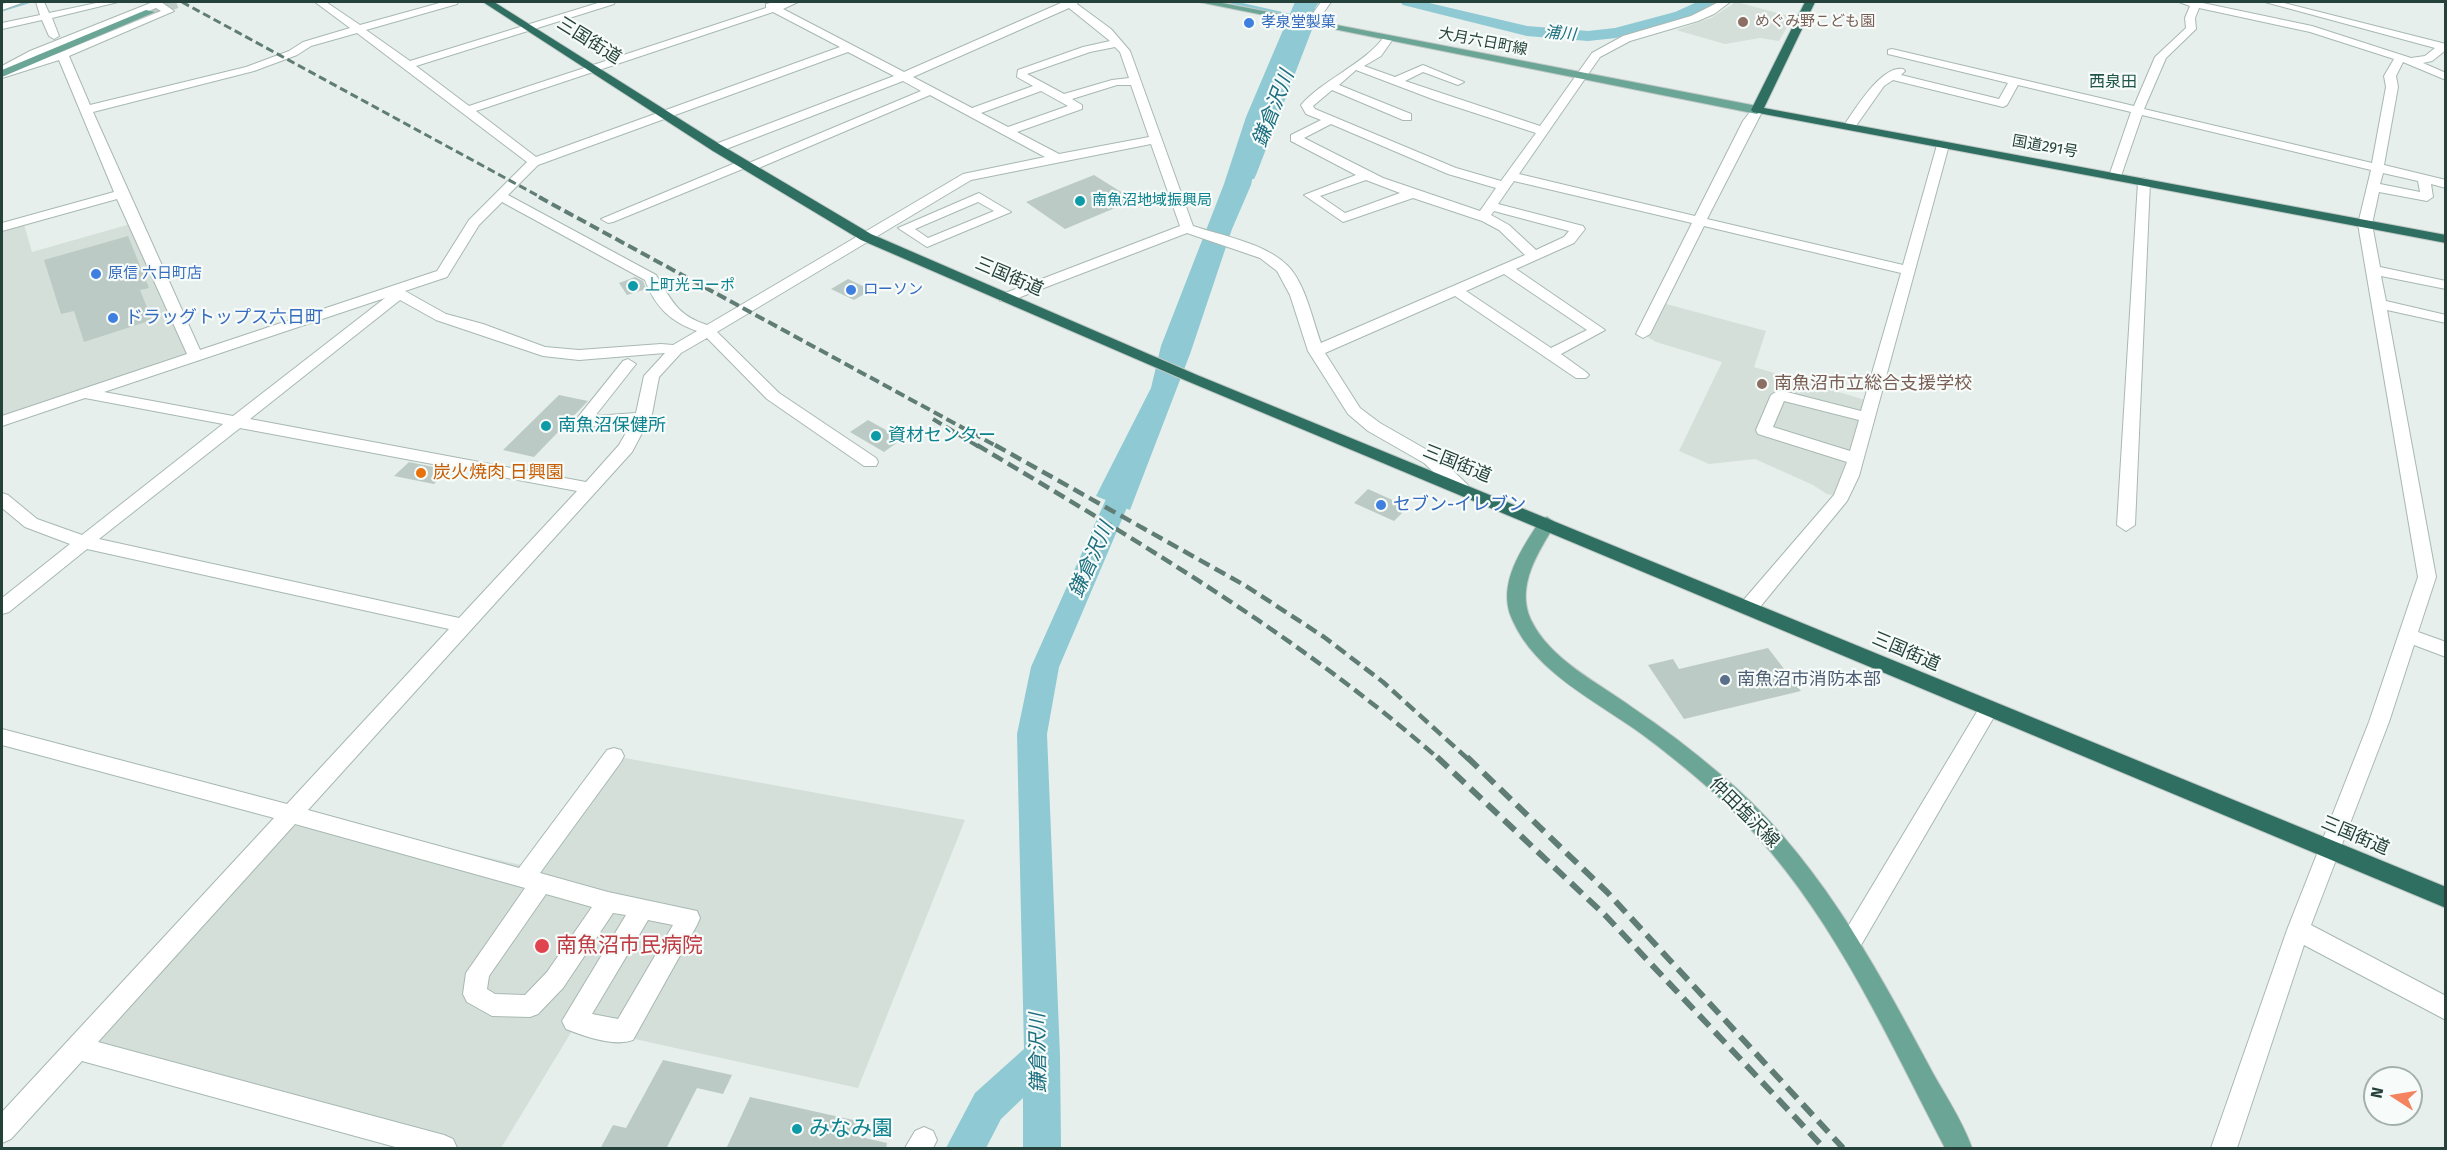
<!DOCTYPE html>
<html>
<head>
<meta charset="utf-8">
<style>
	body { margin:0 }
	#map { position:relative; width:2447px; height:1150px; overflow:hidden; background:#e6efeb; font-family:"Fira Sans",sans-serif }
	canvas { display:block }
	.frame { position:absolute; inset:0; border:3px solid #24423a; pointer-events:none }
	.north { position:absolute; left:2363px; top:1066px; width:60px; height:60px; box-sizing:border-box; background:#f7fbf9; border:2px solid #a3b1ad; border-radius:50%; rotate:282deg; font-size:16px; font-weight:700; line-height:24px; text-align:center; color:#24423a }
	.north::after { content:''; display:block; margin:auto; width:21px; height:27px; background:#f4845f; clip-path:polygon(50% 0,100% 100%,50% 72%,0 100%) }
</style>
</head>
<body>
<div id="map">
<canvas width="2447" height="1150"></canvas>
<div class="frame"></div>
<div class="north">N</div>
</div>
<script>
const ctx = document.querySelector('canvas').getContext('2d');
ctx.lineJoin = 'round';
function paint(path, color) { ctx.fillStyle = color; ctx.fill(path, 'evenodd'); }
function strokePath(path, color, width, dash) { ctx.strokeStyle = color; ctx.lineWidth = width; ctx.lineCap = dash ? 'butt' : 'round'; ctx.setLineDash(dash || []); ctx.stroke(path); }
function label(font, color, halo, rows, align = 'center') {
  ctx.font = font + ' "Fira Sans","Noto Sans JP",sans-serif'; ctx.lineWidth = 4.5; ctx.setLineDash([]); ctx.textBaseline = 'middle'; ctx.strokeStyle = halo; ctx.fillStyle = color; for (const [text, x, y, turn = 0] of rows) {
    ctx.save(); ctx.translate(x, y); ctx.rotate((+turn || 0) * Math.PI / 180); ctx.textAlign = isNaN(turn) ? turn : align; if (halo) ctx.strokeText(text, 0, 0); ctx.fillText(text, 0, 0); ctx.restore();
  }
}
paint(new Path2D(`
	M1736,2L1793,17L1779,41L1760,38L1725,44L1676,30L1711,18Z
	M23,221L32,252L134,223L195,356L2,421V227Z
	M1659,302L1766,331L1754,367L1872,402L1841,497L1827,494L1813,485L1755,459L1709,464L1679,451L1722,362L1656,342L1643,334Z
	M614,756L965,820L858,1088L575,1026L501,1148H444L77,1048L289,814L526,866Z`), '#d4dfda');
paint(new Path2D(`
	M1295,2H1319L1299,32L1265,118L1251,185L1232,229L1190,354L1130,510L1096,496L1151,388L1161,346L1224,184L1246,117Z`), '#8ec9d4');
strokePath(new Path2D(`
	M1231,2L1293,16
	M2,10L28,2`), '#8ec9d4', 3);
paint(new Path2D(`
	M1299,2H1314L1316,19L1256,175L1254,179H1240L1238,175L1300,19Z
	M1400,2H1425L1527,26L1588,31L1615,28L1675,12L1697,2H1717L1687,18L1616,38L1588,41L1527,36L1403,5Z
	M1131,462L1140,464L1143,470L1059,667L1047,734L1060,1056L1061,1148H1023V1098L1001,1119L986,1148H946L975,1093L1024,1049L1017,734L1031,667L1119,470L1122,464Z`), '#8ec9d4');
paint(new Path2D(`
	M1094,175L1134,200L1065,229L1026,202Z
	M128,236L149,288L140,290L152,320L84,342L74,311L61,314L44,260Z
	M635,277L643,281L646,289L627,295L619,283Z
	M848,279L871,290L854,300L831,289Z
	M559,395L588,401L534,457L503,450Z
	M868,420L902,439L884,452L850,432Z
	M409,462L448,470L434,484L394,476Z
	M1368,489L1408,507L1394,521L1354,503Z
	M1768,648L1801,691L1684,719L1648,665L1673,659L1679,669Z
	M663,1060L732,1075L723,1094L697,1088L666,1149H600L613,1125L626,1128Z
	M750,1097L862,1122L856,1136L887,1143L886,1149H726Z`), '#bbcac4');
strokePath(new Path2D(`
	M150,12L179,2`), '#bfccc8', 11, [11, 6]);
const minor = new Path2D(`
	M10,2H24L2,10V4Z
	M36,2H44L49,13L101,2H118L52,18L59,36L54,39L49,36L42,20L2,29V23L40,15Z
	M153,2H161L174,11L69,56L90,105L246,67L289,51L303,42L350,28L315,2H326L360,25L443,2H458L457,4L366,30L410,61L601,2H615L614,4L416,66L469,106L766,8V4L770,3L798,2L783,9L904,72L1063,2H1078L1077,4L1111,29L1130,51L1193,226C1223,236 1265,243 1288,266C1306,285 1312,319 1321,343L1525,255L1499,230L1482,221L1413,198L1343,222L1304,195L1356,175L1291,141V135L1321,120L1306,114L1301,105C1325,78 1363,65 1384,37L1393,39L1381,56L1364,66L1395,77L1423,65L1464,82L1458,85L1423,72L1405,81L1540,126L1592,53L1623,36L1691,16L1719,2H1730L1714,14L1698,21L1630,41L1600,57L1519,174L1695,216L1743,121L1753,108L1757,106L1763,110L1707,219L1903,265L1937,145L1943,141L1949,145L1859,476L1847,501L1755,613H1741L1739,608L1741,603L1834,495L1847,462L1758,434L1756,430L1771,395L1779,390L1861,411L1901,273L1704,226L1650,334L1643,338L1636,334L1692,223L1514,181L1498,204L1583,226L1585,229L1574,243L1516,269L1605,330L1561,354L1586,372L1589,375L1586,378H1576L1455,296L1325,353L1360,408L1380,423L1436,455L1467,484L1469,488L1467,492H1455L1424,463L1368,431L1348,414L1308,351L1290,295L1277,271L1260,258L1187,233L1010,301H1000V295L1180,226L1151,144L971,180L717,332L779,393L876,458L878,462L876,466H864L767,399L707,338L681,353L659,377L652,414L632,452L308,810L519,868L607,750L614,748L621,750L624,756L621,762L540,873L608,892L697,911L700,918L697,925L633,1040C615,1047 583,1036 566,1029L562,1021L626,915L613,913L563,988L538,1014L530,1017L492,1016L467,1002L463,994L466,973L525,888L295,824L98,1042L444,1135L453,1139L457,1148H399L82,1061L11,1139L2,1143V1112L274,818L2,745V729L287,804L449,629L87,549L9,612L2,614V598L70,544L25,527L2,508V493L8,495L37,519L82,535L223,424L85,398L2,426V416L187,354L117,199L2,231V223L114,192L59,60L2,78V66L30,51ZM156,8L161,11L59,53L17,66L38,55ZM1069,8L1110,41L1083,47L1018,70L1017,77L1033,86L972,108L913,77ZM773,12L840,47L536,157L476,111ZM357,33L527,162L469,220L437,271L200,350L93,112L254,71L297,55L311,46ZM1115,47L1120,52L1129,78L1112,80L1064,94L1027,74L1090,52ZM848,52L894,76L713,145V151H721L903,81L921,91L749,163L740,161L601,219L608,223L613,222L745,168L754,170L930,95L1045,157L963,174L707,325C677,315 672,301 656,275L508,195L538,165ZM1356,70L1435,100L1536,133L1501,181L1456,168L1315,109L1313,106L1332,90L1403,120H1411V114L1339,85ZM1117,85H1131L1149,137L1059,154L1017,132L1082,109V105L1072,99ZM1041,91L1068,106L1008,127L981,113ZM1331,124L1448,174L1496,188L1480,211L1383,178L1304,138ZM1366,180L1400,193L1345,213L1320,196ZM502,202L645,280C655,307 671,322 697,331L673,345L661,344L579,350L545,347L483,324L446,314L405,291L447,277L479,225ZM1494,211L1569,231L1564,237L1536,250L1509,225L1491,215ZM1504,274L1587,330L1551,348L1466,291ZM385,298L233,416L104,392ZM400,300L436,320L543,356L579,360L665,353L644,376L636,413L595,416L636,364L628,359L623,361L574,422L582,427L631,424L619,445L586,482L250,419ZM1784,401L1859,420L1850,451L1773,427ZM240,428L577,491L459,618L99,539ZM546,894L592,907L547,972L525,995L495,994L487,989L489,976ZM648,920L673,925L618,1019L592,1014Z
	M1321,2H1331L1321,16L1322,25L1317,28L1312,25L1311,16Z
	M2179,2H2198L2312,26L2411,58L2425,56L2435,48L2265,2H2280L2446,44V50L2432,61L2423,63L2446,73V80L2403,62L2396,76L2398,87L2384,165L2446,180V188L2431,184L2433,197L2427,201L2379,192L2372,224L2380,267L2446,281V289L2381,276L2386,301L2446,315V323L2387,310L2436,577L2418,632L2446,642V657L2414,645L2389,722L2311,925L2446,996V1020L2304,945L2237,1148H2211L2287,930L2369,722L2418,577L2358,224L2371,170L2142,115L2121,176L2115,180L2109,176L2131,112L2018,85L2007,105L2003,107L1893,80L1884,86L1853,130L1843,127C1854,111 1881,65 1903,69L1905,71L1901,75L1999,99L2008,83L1888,54V50L1892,49L2134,106L2155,57L2186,28L2185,18L2190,6ZM2199,8L2310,32L2394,59L2384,76L2386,87L2372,163L2144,109L2166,58L2196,29L2195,18ZM2383,173L2418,181L2420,192L2380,184Z
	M2144,178L2150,182L2135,525L2126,531L2117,525L2138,182Z
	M979,193L1011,212L927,247L898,228ZM978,202L994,211L928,238L915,229Z
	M1988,702L1995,705L1998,710L1857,952L1849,955L1841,952L1838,945L1841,938L1981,705Z
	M924,1127L933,1131L937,1140L933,1148H905L915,1131Z`);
const major = new Path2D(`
	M1199,2H1217L1757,106L1763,110L1757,114Z
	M146,10L155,12L2,77V70Z
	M1547,517L1556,523C1539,551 1515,586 1531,620C1550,660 1599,683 1633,708C1663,728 1692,750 1720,774C1813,851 1872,959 1928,1064C1942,1091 1962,1119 1972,1148H1945C1889,1041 1838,925 1755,834C1722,797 1683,765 1643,735C1598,702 1535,673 1512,619C1496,584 1523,547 1541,519Z`);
const highway = new Path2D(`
	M483,2H494L721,145L871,234L1197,375L2446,887V908L1187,381L861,240L713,151Z
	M1805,2H1815L1764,108L2446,235V243L1753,112L1751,110Z`);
strokePath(minor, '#a8b8b2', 2);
strokePath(major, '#c2cac8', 2);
strokePath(highway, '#c2cac8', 2);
paint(minor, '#fff');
paint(major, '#6aa596');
paint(highway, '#2f6f62');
strokePath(new Path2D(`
	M182,2L542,198`), '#5f7d75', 3, [8, 4]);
strokePath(new Path2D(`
	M539,197L998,447
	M933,419L979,447`), '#5f7d75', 4, [10, 4.5]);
strokePath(new Path2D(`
	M977,445C1137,541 1298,635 1439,759
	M995,445L1246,586L1324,637L1383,682L1468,759`), '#5f7d75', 4.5, [12, 6]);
strokePath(new Path2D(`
	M1437,757L1605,915L1824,1148
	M1467,757L1607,892L1843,1148`), '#5f7d75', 6, [15, 8]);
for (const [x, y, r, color] of [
	[1743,22,6,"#8d6e63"],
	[1249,23,6,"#3f7fe0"],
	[1080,201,6,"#0f9aa8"],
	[96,274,6,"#3f7fe0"],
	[633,286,6,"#0f9aa8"],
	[851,290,6,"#3f7fe0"],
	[113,318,6,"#3f7fe0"],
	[1762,384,6,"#8d6e63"],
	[546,426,6,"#0f9aa8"],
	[876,436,6,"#0f9aa8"],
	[421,473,6,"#e8710a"],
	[1381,505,6,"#3f7fe0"],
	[1725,680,6,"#5c6f8a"],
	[542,946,8,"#e0444e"],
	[797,1129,6,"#0f9aa8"]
]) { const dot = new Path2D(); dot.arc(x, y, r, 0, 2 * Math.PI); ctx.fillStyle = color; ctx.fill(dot); strokePath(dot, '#f7fbf9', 2); }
label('15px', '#785e54', '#f7fbf9', [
	["めぐみ野こども園",1755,22]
], 'left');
label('15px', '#366cbe', '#f7fbf9', [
	["孝泉堂製菓",1261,23],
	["原信 六日町店",108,274],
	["ローソン",863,290]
], 'left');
label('15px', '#24423a', '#f7fbf9', [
	["大月六日町線",1483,42,11],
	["国道291号",2045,147,10]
]);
label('15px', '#0d838f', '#f7fbf9', [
	["南魚沼地域振興局",1092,201],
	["上町光コーポ",645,286]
], 'left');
label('italic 16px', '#1c6f80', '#f7fbf9', [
	["浦川",1560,34,5]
]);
label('16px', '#1f5548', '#f7fbf9', [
	["西泉田",2113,83]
]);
label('18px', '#24423a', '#f7fbf9', [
	["三国街道",589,41,32],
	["三国街道",1009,277,23],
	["三国街道",1457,464,22],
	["三国街道",1906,652,23],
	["仲田塩沢線",1744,813,45],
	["三国街道",2355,836,23]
]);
label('18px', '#366cbe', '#f7fbf9', [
	["ドラッグトップス六日町",125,318],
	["セブン-イレブン",1393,505]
], 'left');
label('18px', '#785e54', '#f7fbf9', [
	["南魚沼市立総合支援学校",1774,384]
], 'left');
label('18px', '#0d838f', '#f7fbf9', [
	["南魚沼保健所",558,426],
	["資材センター",888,436]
], 'left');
label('18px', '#c56008', '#f7fbf9', [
	["炭火焼肉 日興園",433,473]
], 'left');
label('18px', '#4e5e75', '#f7fbf9', [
	["南魚沼市消防本部",1737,680]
], 'left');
label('italic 20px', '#1c6f80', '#f7fbf9', [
	["鎌倉沢川",1274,109,-69],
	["鎌倉沢川",1092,560,-66],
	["鎌倉沢川",1039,1053,-91]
]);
label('21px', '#be3a42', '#f7fbf9', [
	["南魚沼市民病院",556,946]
], 'left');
label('21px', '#0d838f', '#f7fbf9', [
	["みなみ園",809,1129]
], 'left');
</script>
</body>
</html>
